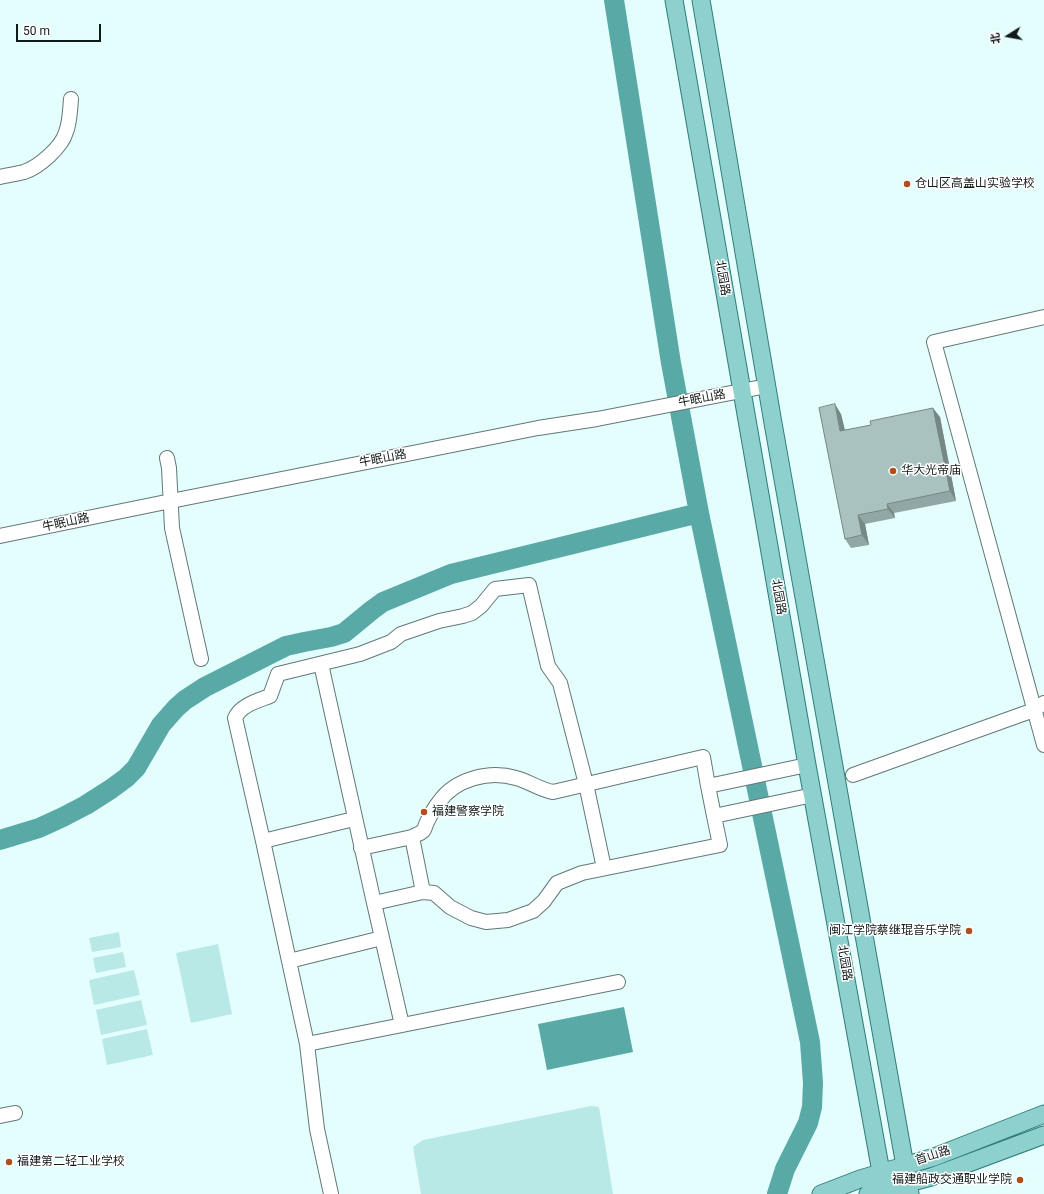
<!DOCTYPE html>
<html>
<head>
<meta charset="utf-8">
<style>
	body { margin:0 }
	#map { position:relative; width:1044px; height:1194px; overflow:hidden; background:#e4fefd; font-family:Roboto,"Noto Sans SC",sans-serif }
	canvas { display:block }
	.north { position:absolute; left:988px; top:16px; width:40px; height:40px; -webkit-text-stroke:3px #fff; paint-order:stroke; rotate:259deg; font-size:11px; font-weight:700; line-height:16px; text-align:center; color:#111a19 }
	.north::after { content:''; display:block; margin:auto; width:14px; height:18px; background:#111a19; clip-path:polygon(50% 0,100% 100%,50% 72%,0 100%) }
	.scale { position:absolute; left:16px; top:24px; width:85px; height:18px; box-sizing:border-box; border:2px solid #111a19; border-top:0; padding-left:5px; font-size:12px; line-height:14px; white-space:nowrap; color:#111a19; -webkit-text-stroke:3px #fff; paint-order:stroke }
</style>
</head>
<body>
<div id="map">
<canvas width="1044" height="1194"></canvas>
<div class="north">北</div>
<div class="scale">50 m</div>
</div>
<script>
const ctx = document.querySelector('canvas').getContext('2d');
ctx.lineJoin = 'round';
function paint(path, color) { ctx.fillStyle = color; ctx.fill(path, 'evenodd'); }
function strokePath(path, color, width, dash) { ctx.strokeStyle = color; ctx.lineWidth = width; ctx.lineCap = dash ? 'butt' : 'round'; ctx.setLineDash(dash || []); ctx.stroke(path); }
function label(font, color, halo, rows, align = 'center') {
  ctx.font = font + ' Roboto,"Noto Sans SC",sans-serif'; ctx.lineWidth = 3; ctx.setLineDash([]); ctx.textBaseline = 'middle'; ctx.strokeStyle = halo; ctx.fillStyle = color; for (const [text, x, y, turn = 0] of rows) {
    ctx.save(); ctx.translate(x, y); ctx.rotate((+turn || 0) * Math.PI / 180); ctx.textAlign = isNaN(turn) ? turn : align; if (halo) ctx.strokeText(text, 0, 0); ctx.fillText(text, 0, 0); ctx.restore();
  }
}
paint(new Path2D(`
	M119,932L121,947L92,952L89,938Z
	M218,944L232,1014L191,1023L176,953Z
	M123,952L126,967L96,973L93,958Z
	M134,970L140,995L94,1005L89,980Z
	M141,1000L147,1025L101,1035L96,1010Z
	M147,1029L153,1055L107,1065L102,1039Z
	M591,1106L599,1107L613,1194H421L413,1147L423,1140Z`), '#b8e9e7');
paint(new Path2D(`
	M624,1007L633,1052L547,1070L538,1024Z`), '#59aaa7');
strokePath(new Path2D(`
	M614,0L671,363L699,513L810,1042L813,1083L812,1107L808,1123L785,1169L777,1194
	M0,840L39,828L63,817L86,805L111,789L126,778L136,768L161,725L176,708L185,700L205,687L286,646L304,642L331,637L344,633L372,610L383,602L451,574L699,513`), '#59aaa7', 20);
const minor = new Path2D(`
	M0,177C8,175 17,174 24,172C39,167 62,147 66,132C70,122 70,110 71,99
	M1044,317L934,342L1044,745
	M167,458L169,468L172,528L201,659
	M0,536L171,501L538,428L597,419L767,386
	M321,664L374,903
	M853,775L1034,710L1044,703
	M708,786L714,816
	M412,837C415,835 420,834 423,831C425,829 426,823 428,820C431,814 435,807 439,802C455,779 489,770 516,778C528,781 541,790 553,792L703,757L708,786L807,765
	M263,841L354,819
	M361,848L412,837L423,892
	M289,961L382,938
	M402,1025L374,903L423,892L434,893L450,907L471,918L486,922L508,920L533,911L544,901L557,883L582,873L720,845L714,816L813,795
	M307,1044L618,982
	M0,1116L15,1113
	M331,1194L317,1129L307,1044L263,841L235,718C241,705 257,701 270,696L278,674L360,654L391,642L401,634L439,621L463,616L472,613L481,606L495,589L529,585L548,666L560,683L586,784L604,868`);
const major = new Path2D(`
	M674,0L807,765L885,1194
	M701,0L773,423L910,1194
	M821,1194L860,1179L934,1157L1044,1114
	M868,1194L931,1177L1044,1135`);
strokePath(minor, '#627877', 16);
strokePath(major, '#307c79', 19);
strokePath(minor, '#fff', 14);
strokePath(major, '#8dd0cd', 17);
paint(new Path2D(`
	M841,414L845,430L940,417L956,501L894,513L895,518L865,524L869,545L851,548L845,539Z`), '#91a7a5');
paint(new Path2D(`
	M835,404L841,414L847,440L840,431Z
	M933,408L940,417L956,501L950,491Z
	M887,504L894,513L895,518L888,509Z
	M858,515L865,524L869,545L862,535Z`), '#768886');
const building = new Path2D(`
	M835,404L840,431L871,425L870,421L933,408L950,491L887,504L888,509L858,515L862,535L845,539L819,408Z`);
paint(building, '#a9c2c0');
strokePath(building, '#768886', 1);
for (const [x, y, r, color] of [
	[907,184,4,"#b24d1e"],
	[893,471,4,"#b24d1e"],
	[424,812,4,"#b24d1e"],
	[969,931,4,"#b24d1e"],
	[9,1162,4,"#b24d1e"],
	[1020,1180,4,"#b24d1e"]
]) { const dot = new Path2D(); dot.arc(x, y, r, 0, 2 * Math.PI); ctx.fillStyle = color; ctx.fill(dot); strokePath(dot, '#fff', 1.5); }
label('12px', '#111a19', '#fff', [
	["仓山区高盖山实验学校",915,184],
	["华大光帝庙",901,471],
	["福建警察学院",432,812],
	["闽江学院蔡继琨音乐学院",961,931,"right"],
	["福建第二轻工业学校",17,1162],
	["福建船政交通职业学院",1012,1180,"right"]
], 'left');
label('12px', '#111a19', '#fff', [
	["北园路",722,278,80],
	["牛眠山路",702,399,-11],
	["牛眠山路",383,459,-11],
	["牛眠山路",66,523,-12],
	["北园路",778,597,80],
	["北园路",844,963,80],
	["首山路",933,1156,-18]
]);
</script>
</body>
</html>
